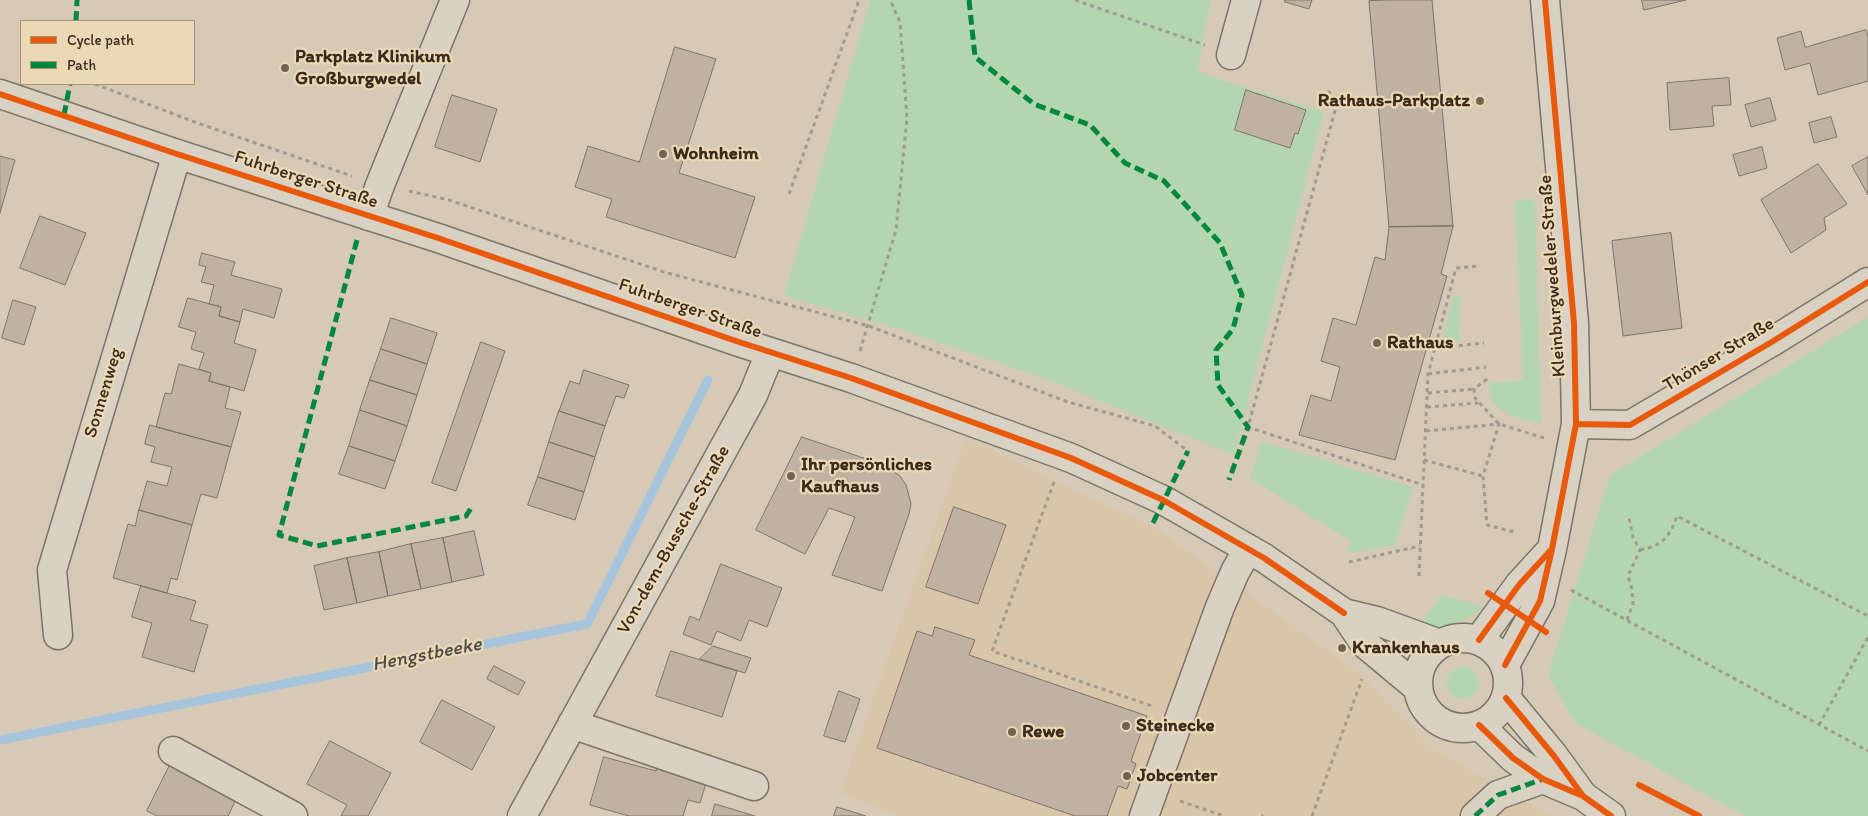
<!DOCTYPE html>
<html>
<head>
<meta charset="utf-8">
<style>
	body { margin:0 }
	#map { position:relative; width:1868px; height:816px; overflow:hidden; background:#d6cab6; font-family:Itim,sans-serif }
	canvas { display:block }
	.legend { position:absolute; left:20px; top:20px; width:175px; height:65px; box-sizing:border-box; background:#ebd9b6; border:1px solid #a59379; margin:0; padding:6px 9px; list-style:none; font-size:15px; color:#3b2a1e }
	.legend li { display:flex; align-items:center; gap:10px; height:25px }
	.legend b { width:25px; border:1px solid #a59379 }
</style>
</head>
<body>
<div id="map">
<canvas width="1868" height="816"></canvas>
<ul class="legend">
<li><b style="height:6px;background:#e8590c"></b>Cycle path</li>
<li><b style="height:6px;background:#00873e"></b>Path</li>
</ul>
</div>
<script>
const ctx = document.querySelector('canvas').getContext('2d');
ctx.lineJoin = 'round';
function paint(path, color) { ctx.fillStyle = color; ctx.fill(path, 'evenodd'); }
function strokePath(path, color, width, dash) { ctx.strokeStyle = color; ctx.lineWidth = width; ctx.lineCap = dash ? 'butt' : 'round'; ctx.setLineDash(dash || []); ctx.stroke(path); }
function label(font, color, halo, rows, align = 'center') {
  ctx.font = font + ' Itim,sans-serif'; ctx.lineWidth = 4.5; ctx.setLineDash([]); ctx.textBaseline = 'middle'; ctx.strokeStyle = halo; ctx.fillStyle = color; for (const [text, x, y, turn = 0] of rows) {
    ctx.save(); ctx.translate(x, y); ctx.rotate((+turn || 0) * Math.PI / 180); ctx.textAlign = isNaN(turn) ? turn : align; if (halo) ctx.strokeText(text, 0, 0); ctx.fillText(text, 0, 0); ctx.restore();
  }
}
paint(new Path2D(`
	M966,438L1155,528L1355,670L1435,751L1552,816H899L840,792Z`), '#d9c5a8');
paint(new Path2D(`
	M870,0H1211L1197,72L1324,112L1234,455L1049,380L894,327L784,296Z
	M1535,199L1541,423C1525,420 1495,414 1490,395C1490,392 1490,387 1489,383L1523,381L1515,201Z
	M1454,295H1460L1459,341L1441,343Z
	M1868,317V816H1745L1575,723L1548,675L1610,475Z
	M1261,441L1413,487L1395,545L1352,553L1347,550L1352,542L1250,478Z
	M1441,595L1484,607C1464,623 1445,628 1419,626Z
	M1447 683a16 16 0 1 1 32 0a16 16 0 1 1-32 0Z`), '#b3d6b1');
strokePath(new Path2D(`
	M0,740L587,624L708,380`), '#a6c4dc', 9);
const building = new Path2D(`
	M1285,0H1312L1309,9L1285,2Z
	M1389,0H1432L1453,226L1389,227L1369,1Z
	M1642,0H1686L1644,10Z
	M1866,30L1868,37V81L1818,95L1810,63L1785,70L1777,38L1801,31L1805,47Z
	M675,47L716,59L679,173L755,197L735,258L606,217L612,199L575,187L588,146L639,162Z
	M1729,78L1731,105L1712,106L1714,126L1670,130L1667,83Z
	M1246,90L1306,110L1298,134L1295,133L1290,148L1235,130Z
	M452,95L497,109L480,162L435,147Z
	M1770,98L1776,120L1751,127L1745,105Z
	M1831,117L1837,137L1814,143L1809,123Z
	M1762,147L1767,168L1739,176L1733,155Z
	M0,156L15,160L0,213Z
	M1868,157V195L1852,166Z
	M1818,164L1847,204L1824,218L1826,230L1791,253L1761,200Z
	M40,216L86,233L65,285L20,268Z
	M1453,226L1441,274L1447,276L1395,460L1299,435L1311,395L1331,401L1340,367L1321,361L1333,318L1356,325L1375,257L1385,260L1389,227Z
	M1671,233L1682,328L1623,336L1612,241Z
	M202,253L235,262L231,275L282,289L274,318L243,309L240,322L219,316L221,307L209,304L214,285L201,282L206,267L199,265Z
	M188,298L221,307L219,316L240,322L234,343L256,350L244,391L209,381L211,373L199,369L204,353L191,349L196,332L179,327Z
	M13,300L36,307L24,345L2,338Z
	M391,318L437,333L427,364L381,349Z
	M481,342L505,351L456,491L432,483Z
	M381,349L427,364L417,395L370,380Z
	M179,364L211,373L209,381L230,387L225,408L241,412L231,447L156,427L165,393L171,394Z
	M584,370L629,385L624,398L616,396L605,426L559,411L570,381L579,384Z
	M370,380L417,395L407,426L360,410Z
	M360,410L407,426L395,461L349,446Z
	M559,411L605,426L595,457L549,442Z
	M150,425L231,447L217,498L201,494L192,525L139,510L147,481L167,486L172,467L151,462L155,447L145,444Z
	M802,437L884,465L900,476L906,485L911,504L909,514L882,591L832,575L855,517L829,508L805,554L756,530Z
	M549,442L595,457L584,492L538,477Z
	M349,446L395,461L385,489L339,474Z
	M538,477L584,492L575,520L528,505Z
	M954,507L1006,525L978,604L926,587Z
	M139,510L192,525L177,580L171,578L167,593L113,578L128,524L135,526Z
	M474,531L484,575L452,582L443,538Z
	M443,538L452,582L421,589L411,544Z
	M411,544L421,589L388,596L379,552Z
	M379,552L388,596L357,603L347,558Z
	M347,558L357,603L324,610L314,566Z
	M721,564L782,588L767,627L749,620L741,641L717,631L711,645L683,634L690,616L699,620Z
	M141,586L196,601L190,620L208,625L194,672L142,657L152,623L132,617Z
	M935,627L975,640L969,655L1147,716L1131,761L1136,764L1127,789L1118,786L1107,816H1075L877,748L917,631L932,636Z
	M713,646L751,658L745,673L700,659Z
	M671,651L737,671L722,717L656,696Z
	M494,666L525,682L518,695L487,679Z
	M839,691L860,699L845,742L824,736Z
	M442,700L495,727L472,770L420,742Z
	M330,741L391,773L368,816H341L347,805L307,784Z
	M604,757L656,771L657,766L707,780L700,803L688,800L683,816H629L590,805Z
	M171,763L238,795L228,816H157L147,811Z
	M715,804L755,816H712Z
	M837,807L866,816H834Z`);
paint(building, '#bfb2a2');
strokePath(building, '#7c7367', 1);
const minor = new Path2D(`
	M1231,55L1246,0
	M369,216L380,185L455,0
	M1576,424L1630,425L1770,343L1868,282
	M58,635L52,570L177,154
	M1479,640L1519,585L1551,550
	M1505,665L1540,601L1552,549L1576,424L1574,323L1545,0
	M572,724L754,786
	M173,751L293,816
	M522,816L753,395L770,353
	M1144,816L1220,607L1235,572L1248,549
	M1475,816L1498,795L1543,779`);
const major = new Path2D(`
	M0,94L177,154L438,238L736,341L851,378L1071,458L1163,500L1264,558L1344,613L1377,621L1440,644
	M1344,613L1364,643L1418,688
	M1418 683a45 45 0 1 1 90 0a45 45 0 1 1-90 0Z
	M1506,698L1554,756L1583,796
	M1479,725L1513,758L1543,779L1583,796L1611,816`);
strokePath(minor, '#7c7367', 31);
strokePath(major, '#7c7367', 31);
strokePath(new Path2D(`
	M1075,0L1205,45
	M95,84L200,124L352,176
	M1328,91L1338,100L1248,427L1423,485
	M409,191L449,200L667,273L869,326L1068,402L1155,426L1188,451
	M789,194L859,0
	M1435,348L1484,343
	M860,351L896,230L907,118L900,22L890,0
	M1428,374L1486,367
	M1487,379L1474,389L1475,398L1499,424L1544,438
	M1428,393L1474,389
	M1427,407L1478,403
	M1426,431L1499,424L1483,476L1487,525L1514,532
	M1424,460L1483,476
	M1054,482L992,651L1152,706
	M1640,550C1663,545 1669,538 1677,516L1868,616
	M1349,562L1420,546
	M1419,576L1428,374L1456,268L1479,266
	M1571,590L1868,751
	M1627,620L1633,604L1632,589L1628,576L1640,550L1633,537L1629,518
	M1819,725L1868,637
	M1180,801L1224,816
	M1262,816L1263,815
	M1312,816L1362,679`), '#a0998e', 3, [4, 4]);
strokePath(minor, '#d9d2c4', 28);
strokePath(major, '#d9d2c4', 28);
strokePath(new Path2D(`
	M969,0L975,57L1034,104L1090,125L1125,163L1164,181L1220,243L1242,295L1233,329L1216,350L1218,385L1248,427L1229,480
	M76,21L77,0
	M64,115L70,84
	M357,240L279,535L317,546L466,516L473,505
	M1153,523L1188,451
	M1475,816L1498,795L1543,779`), '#00873e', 5, [10, 5]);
strokePath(new Path2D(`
	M0,94L177,154L438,238L736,341L851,378L1071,458L1163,500L1264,558L1344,613
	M1576,424L1630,425L1770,343L1868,282
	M1488,593L1546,632
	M1479,640L1519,585L1550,551
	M1505,665L1540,601L1552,549L1576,424L1574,323L1545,0
	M1506,698L1554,756L1583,796
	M1479,725L1513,758L1543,779L1583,796L1611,816
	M1639,785L1699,816`), '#e8590c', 6);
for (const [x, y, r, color] of [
	[285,68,5,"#716253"],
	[1480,101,5,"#716253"],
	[663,154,5,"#716253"],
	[1377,343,5,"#716253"],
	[791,476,5,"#716253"],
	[1342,648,5,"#716253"],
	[1126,726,5,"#716253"],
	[1012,732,5,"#716253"],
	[1127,776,5,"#716253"]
]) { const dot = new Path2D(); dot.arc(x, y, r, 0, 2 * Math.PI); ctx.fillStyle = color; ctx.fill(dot); strokePath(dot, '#ebd9b6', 2); }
label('bold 19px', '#3b2a1e', '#ebd9b6', [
	["Parkplatz Klinikum",295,57],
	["Großburgwedel",295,79],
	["Rathaus-Parkplatz",1470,101,"right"],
	["Wohnheim",673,154],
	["Rathaus",1387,343],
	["Ihr persönliches",801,465],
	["Kaufhaus",801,487],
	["Krankenhaus",1352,648],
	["Steinecke",1136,726],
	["Rewe",1022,732],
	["Jobcenter",1137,776]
], 'left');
label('19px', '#3b2a1e', '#ebd9b6', [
	["Fuhrberger Straße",306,180,18],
	["Kleinburgwedeler Straße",1553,276,-94],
	["Fuhrberger Straße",690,309,19],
	["Thönser Straße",1719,355,-31],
	["Sonnenweg",104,393,-73],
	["Von-dem-Bussche-Straße",674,540,-61]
]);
label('italic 20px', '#4c4847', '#ebd9b6', [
	["Hengstbeeke",427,655,-11]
]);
</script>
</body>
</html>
